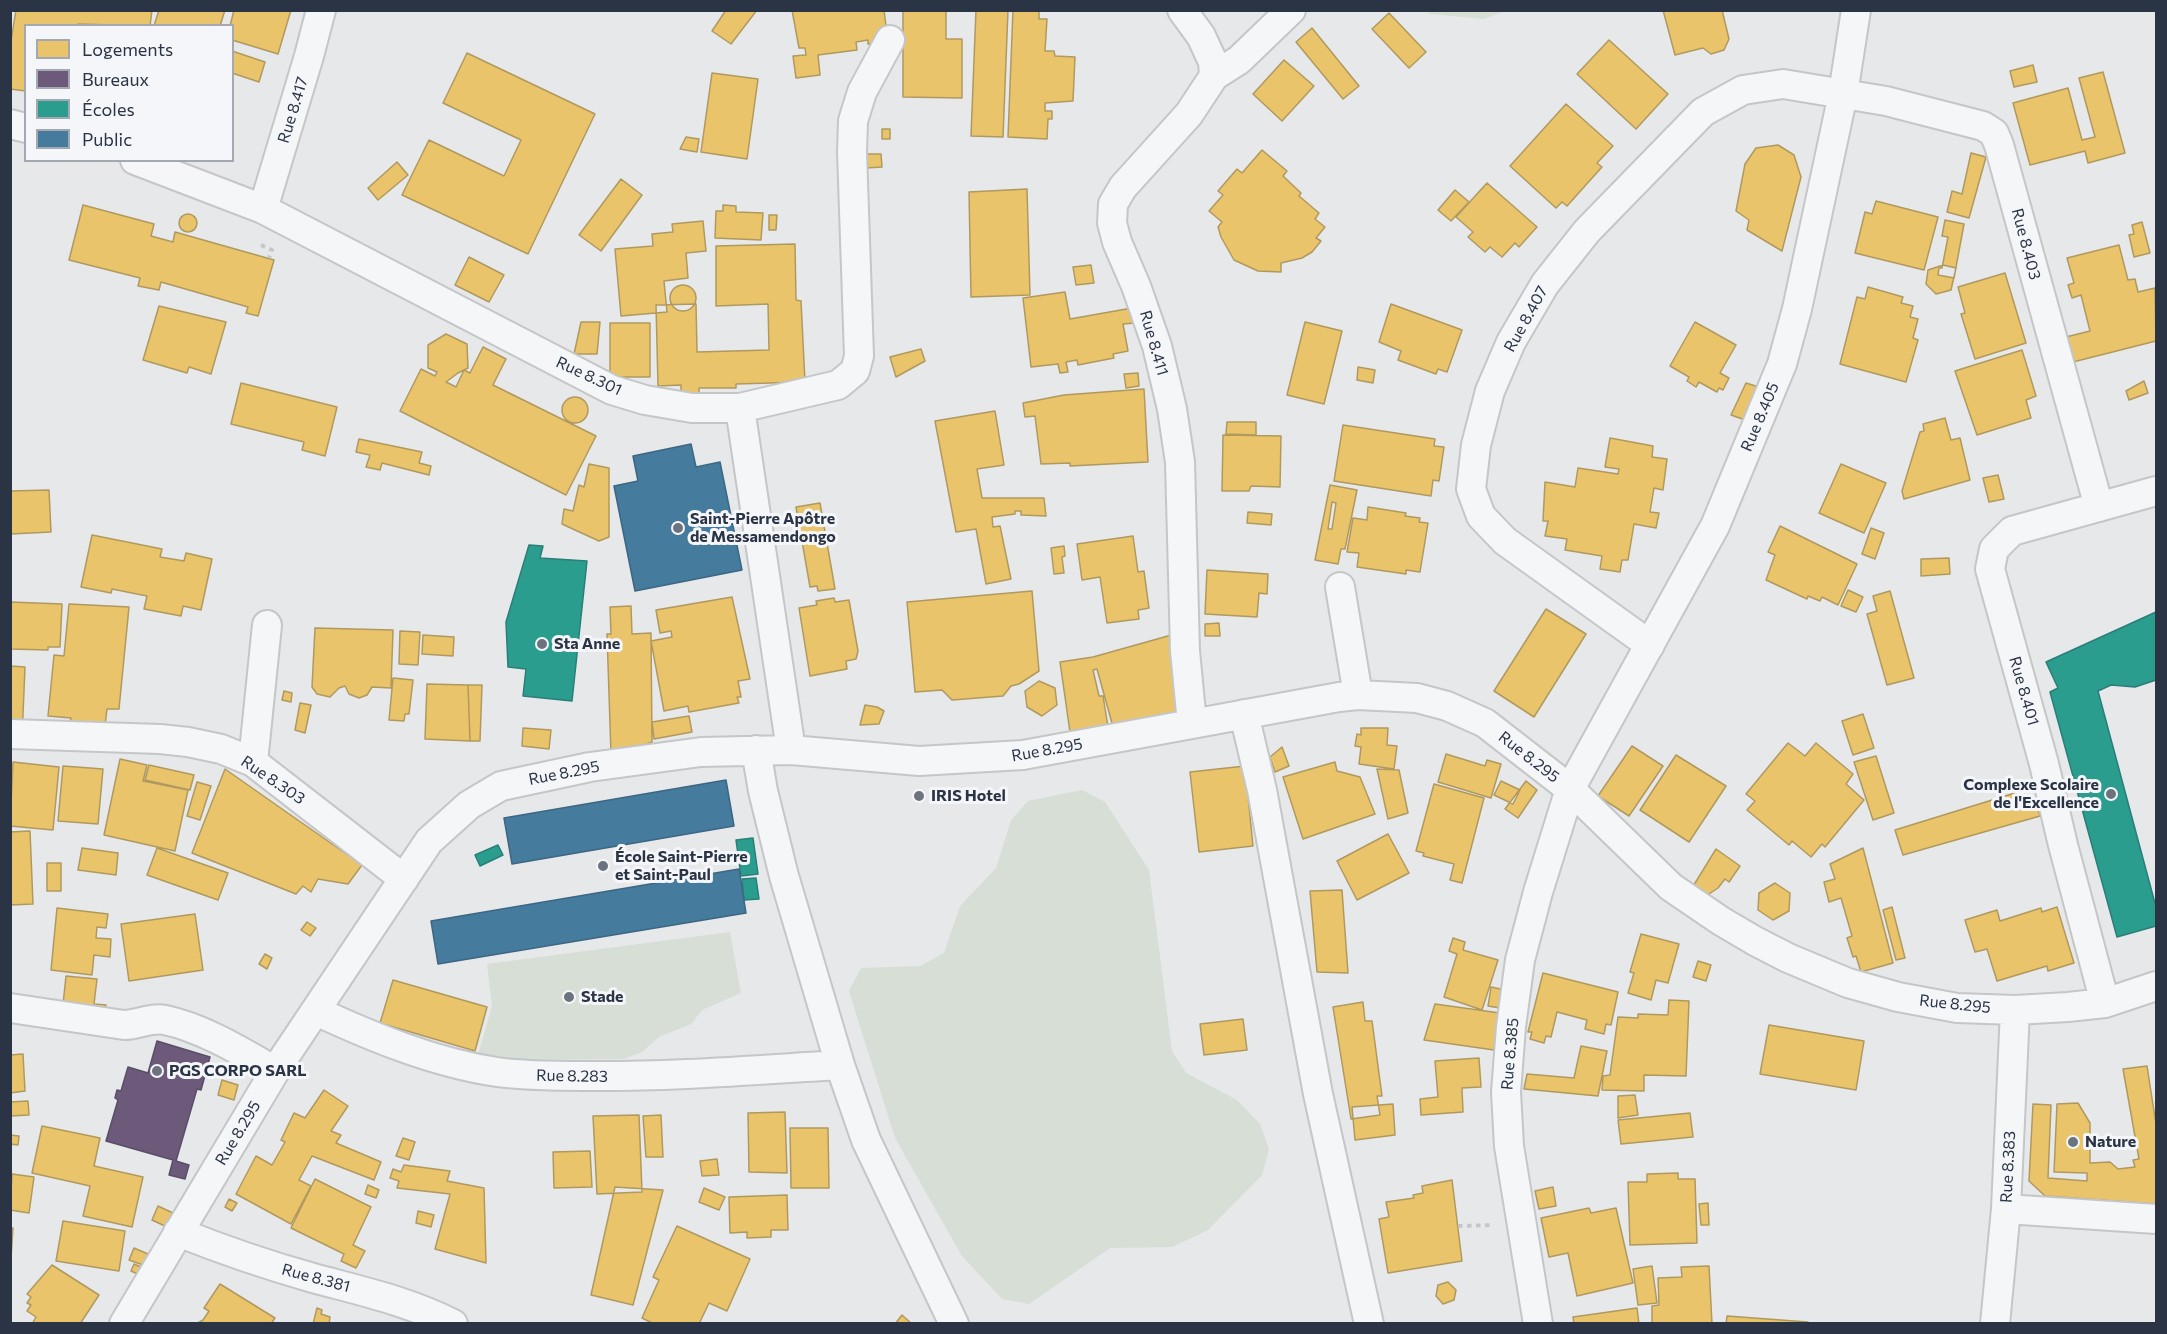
<!DOCTYPE html>
<html>
<head>
<meta charset="utf-8">
<style>
	body { margin:0 }
	#map { position:relative; width:2167px; height:1334px; overflow:hidden; background:#e6e8ea; font-family:Commissioner,sans-serif }
	canvas { display:block }
	.frame { position:absolute; inset:0; border:12px solid #2b3445; pointer-events:none }
	.legend { position:absolute; left:24px; top:24px; width:210px; height:138px; box-sizing:border-box; background:#f4f6f9; border:2px solid #a4a8b1; margin:0; padding:8px 10px; list-style:none; font-size:18px; color:#2b3445 }
	.legend li { display:flex; align-items:center; gap:12px; height:30px }
	.legend b { width:30px; border:2px solid #a4a8b1 }
</style>
</head>
<body>
<div id="map">
<canvas width="2167" height="1334"></canvas>
<div class="frame"></div>
<ul class="legend">
<li><b style="height:16px;background:#e9c46a"></b>Logements</li>
<li><b style="height:16px;background:#6d597a"></b>Bureaux</li>
<li><b style="height:16px;background:#2a9d8f"></b>Écoles</li>
<li><b style="height:16px;background:#457b9d"></b>Public</li>
</ul>
</div>
<script>
const ctx = document.querySelector('canvas').getContext('2d');
ctx.lineJoin = 'round';
function paint(path, color) { ctx.fillStyle = color; ctx.fill(path, 'evenodd'); }
function strokePath(path, color, width, dash) { ctx.strokeStyle = color; ctx.lineWidth = width; ctx.lineCap = dash ? 'butt' : 'round'; ctx.setLineDash(dash || []); ctx.stroke(path); }
function label(font, color, halo, rows, align = 'center') {
  ctx.font = font + ' Commissioner,sans-serif'; ctx.lineWidth = 6; ctx.setLineDash([]); ctx.textBaseline = 'middle'; ctx.strokeStyle = halo; ctx.fillStyle = color; for (const [text, x, y, turn = 0] of rows) {
    ctx.save(); ctx.translate(x, y); ctx.rotate((+turn || 0) * Math.PI / 180); ctx.textAlign = isNaN(turn) ? turn : align; if (halo) ctx.strokeText(text, 0, 0); ctx.fillText(text, 0, 0); ctx.restore();
  }
}
paint(new Path2D(`
	M1427,11H1505L1484,19L1430,14Z
	M1082,790L1105,802L1149,870L1172,1051L1186,1073L1237,1100L1260,1124L1269,1149L1262,1175L1208,1230L1172,1247L1110,1248L1029,1304L1002,1299L962,1256L895,1138L849,991L861,968L920,966L944,953L960,906L996,868L1011,820L1028,801Z
	M730,932L741,993L702,1010L691,1024L659,1037L642,1052L624,1059L521,1060L513,1069L477,1059L492,1006L487,964Z`), '#d6ded6');
const homes = new Path2D(`
	M16,10H152L150,26L78,24V26H26V91L10,89V47Z
	M159,10H225L220,26H154Z
	M234,10H291L278,54L232,40V26H230Z
	M726,10H757L731,44L712,31Z
	M792,10H884L888,42L868,44V40L856,42L857,50L818,55L820,75L796,78L793,56L806,55L805,48H799Z
	M903,10H946V39H962V98L903,97Z
	M976,10H1008L1003,137L971,136Z
	M1013,10H1039V19H1047L1045,51H1054L1055,56L1075,57L1073,101L1045,103V111H1052V119H1048L1047,139L1008,137Z
	M1663,10H1722L1729,39L1724,50L1711,54L1703,48L1675,55Z
	M1389,13L1426,52L1409,68L1372,29Z
	M1312,28L1359,86L1343,99L1296,42Z
	M1609,40L1668,94L1636,129L1577,74Z
	M232,51L265,62L259,82L232,73Z
	M467,53L595,114L528,254L402,195L429,140L504,176L521,140L443,103Z
	M1284,60L1314,86L1282,121L1253,94Z
	M2033,65L2037,82L2014,87L2010,71Z
	M2103,72L2125,153L2088,163L2085,151L2030,165L2013,103L2068,88L2082,140L2095,137L2079,78Z
	M712,73L758,79L747,159L701,152Z
	M1566,104L1613,146L1597,163L1602,167L1567,206L1562,202L1556,208L1510,166Z
	M882,129H890V139H882Z
	M686,137L699,139L697,152L680,149Z
	M1778,145L1794,155L1801,177L1782,251L1747,230L1749,220L1736,211L1745,164L1756,148Z
	M1262,150L1287,171L1283,176L1301,193L1299,196L1319,213L1315,219L1325,227L1316,238L1321,241L1312,252L1302,258L1281,263V272L1258,271L1234,260L1221,237L1218,227L1222,222L1209,211L1223,195L1218,191L1237,169L1242,173Z
	M1971,153L1986,157L1969,218L1947,212L1952,191L1962,194Z
	M866,154H881L882,167L866,168Z
	M397,162L408,175L378,200L368,188Z
	M621,179L642,195L601,251L579,235Z
	M1487,183L1537,227L1519,247L1515,243L1502,257L1490,247L1485,252L1468,237L1473,232L1456,217Z
	M1027,189L1030,295L971,297L969,192Z
	M1455,190L1469,202L1451,221L1438,210Z
	M1876,201L1938,217L1924,270L1855,253L1865,212L1872,214Z
	M83,205L154,224L151,236L173,242L175,232L274,260L258,316L246,313L248,307L161,282L159,290L138,286L140,278L69,260Z
	M723,205L736,206V212L763,213L761,240L715,238L716,211H723Z
	M179 223a9 9 0 1 1 18 0a9 9 0 1 1-18 0Z
	M769,215H777L776,230H769Z
	M1945,220L1964,224L1954,278L1938,275L1939,268H1942L1948,237L1942,236Z
	M703,221L706,251L686,253L688,278L664,281L667,312L621,316L615,249L653,246L652,234L673,232L672,224Z
	M2142,222L2150,253L2134,257L2129,235L2134,234L2132,225Z
	M795,244L796,300L801,301L805,382L736,384V388H699V398L681,399V385L658,386L656,305L696,304L697,352L769,350L768,304L716,306V246Z
	M2119,245L2128,280L2135,279L2138,292L2155,288L2156,341L2073,362L2066,337L2090,331L2081,295L2072,298L2068,285L2074,283L2067,258Z
	M469,257L504,275L489,302L455,285Z
	M1091,265L1094,283L1076,285L1073,267Z
	M1943,265L1956,268L1951,290L1936,294L1926,284L1928,270Z
	M2005,273L2026,343L1975,359L1961,314L1965,313L1958,287Z
	M670 298a13 13 0 1 1 26 0a13 13 0 1 1-26 0Z
	M1868,287L1903,297L1901,303L1913,306L1910,317L1918,319L1913,338L1918,340L1906,382L1840,364L1857,297L1865,299Z
	M1065,292L1070,319L1132,308L1135,323L1123,324L1128,351L1113,354L1114,358L1078,365L1077,360L1066,362L1068,372L1060,373L1058,364L1031,367L1023,298Z
	M1391,304L1462,330L1447,372L1438,369L1436,374L1398,360L1401,351L1379,342Z
	M159,306L226,322L211,374L189,367L187,373L143,360Z
	M581,322H600L597,354H574Z
	M1305,322L1342,331L1324,404L1287,395Z
	M1695,322L1736,345L1720,373L1729,378L1723,390L1719,388L1717,392L1699,382L1696,387L1687,381L1689,377L1670,366Z
	M610,323H650V377H610Z
	M446,334L467,344L468,368L458,373L446,382L456,387L464,370L470,373L483,347L506,359L493,385L596,436L566,495L400,411L421,369L435,376L437,372L428,368V345Z
	M921,349L925,361L896,377L890,357Z
	M2022,350L2036,396L2026,400L2031,418L1977,435L1955,371Z
	M1358,367L1375,370L1373,383L1357,380Z
	M1138,373L1139,386L1126,388L1124,374Z
	M2144,381L2148,393L2129,400L2126,391Z
	M241,383L337,407L325,456L302,450L304,442L231,424Z
	M1746,383L1759,387L1748,421L1731,415Z
	M1144,389L1148,462L1070,466V463L1041,464L1035,416L1025,417L1023,403L1064,395Z
	M562 410a13 13 0 1 1 26 0a13 13 0 1 1-26 0Z
	M995,411L1004,465L977,469L982,498H1044L1046,516L1021,515V511H1015V514L992,517L993,527L1000,526L1011,579L986,584L976,529L956,532L935,421Z
	M1945,418L1951,440L1960,438L1970,480L1904,499L1902,491L1920,432L1924,431L1923,424Z
	M1227,422H1256V435L1226,434Z
	M1343,425L1435,439L1434,446L1444,447L1439,481L1433,480L1431,496L1334,481Z
	M1223,435L1281,436L1280,487L1251,486L1249,491H1222Z
	M1610,438L1653,446L1652,457L1667,459L1663,490L1654,488L1650,512L1659,513L1656,528L1634,524L1628,560H1622L1620,572L1600,569L1602,556L1565,550L1567,539L1545,536L1548,521H1543L1545,482L1575,487L1578,468L1618,474L1619,469L1605,467Z
	M359,439L422,452L419,463L431,466L429,475L382,463L380,470L366,467L370,455L356,452Z
	M589,464L609,468V537L599,541L562,524L564,509L573,511L579,485L584,487Z
	M1841,464L1886,483L1864,533L1819,513Z
	M1998,475L2004,499L1989,502L1983,478Z
	M1330,485L1357,490L1345,549H1341L1338,564L1315,560ZM1332,502L1336,503L1332,529H1328Z
	M49,490L51,532L10,534V491Z
	M820,503L835,589L818,591L817,586L810,587L796,507Z
	M1368,507L1406,513L1405,516L1420,518L1419,522L1428,523L1420,572L1406,570V574L1357,567L1359,553L1347,552L1353,518L1367,520Z
	M1248,512L1272,514L1271,525L1247,523Z
	M1780,526L1857,564L1838,605L1822,597L1820,601L1808,596L1807,599L1766,580L1775,555L1768,552Z
	M1871,528L1884,533L1875,559L1862,554Z
	M92,535L162,549L160,557L184,561L186,553L212,559L201,610L183,606L181,616L144,609L147,596L112,589L111,593L81,587Z
	M1133,536L1138,572L1144,571L1149,608L1138,610L1139,619L1107,623L1100,577L1082,580L1077,544Z
	M1064,546L1065,556L1062,557L1064,573L1054,574L1051,548Z
	M1949,558L1950,574L1921,576V559Z
	M1207,570L1268,574L1267,594L1259,593L1257,617L1205,614Z
	M1848,590L1863,597L1856,612L1841,606Z
	M1032,591L1039,671L1019,684L1011,686L1003,696L952,700L942,690L915,692L907,602Z
	M1890,591L1914,678L1887,685L1867,614L1877,611L1873,596Z
	M732,597L750,679L738,681L741,697H737L739,703L689,712L688,706L664,711L651,641L672,637L671,631L660,633L656,610Z
	M834,598L835,602L849,600L858,651L856,659L846,661L847,669L810,676L799,608L817,605L816,601Z
	M10,602L62,604L60,647H48V650L10,649Z
	M69,604L129,607L119,709H107L105,726L70,723L71,718L48,716L54,655L64,656Z
	M631,606L632,634L651,633L652,742L621,754H611L607,634H611L610,607Z
	M1546,609L1586,634L1534,717L1494,691Z
	M1219,623L1220,636H1205V624Z
	M315,628L393,630L391,688L372,687L367,695L359,698L349,694L345,686L339,688L330,697L317,694L312,687Z
	M400,631L420,632L418,665L399,664Z
	M1175,634L1185,719L1115,734L1097,669L1093,670L1099,696H1103L1108,727L1070,732L1060,662L1093,657Z
	M423,635L454,637L453,656L422,654Z
	M10,666L25,667L22,738H10Z
	M393,678L413,680L409,714H405L404,721L389,720Z
	M1039,681L1055,688L1057,705L1042,716L1027,707L1025,691Z
	M427,684L468,685L470,741L425,739Z
	M468,685H482L480,741H470Z
	M284,691L292,693L291,702L282,700Z
	M300,703L311,705L305,733L295,730Z
	M865,705L877,707L884,711L879,724L860,725Z
	M1863,714L1874,748L1853,755L1842,721Z
	M689,716L692,732L654,739L652,722Z
	M523,728L551,730L549,749L522,746Z
	M1361,728H1388L1387,745L1397,746L1394,769L1359,764L1361,747L1355,746L1357,734L1361,735Z
	M1788,743L1805,756L1816,743L1853,774L1846,784L1864,800L1825,847L1822,844L1811,857L1792,841L1789,845L1747,810L1755,801L1746,794Z
	M1632,746L1663,766L1629,816L1598,796Z
	M1282,747L1289,766L1275,772L1270,757Z
	M1446,754L1485,766L1487,760L1501,764L1491,798L1438,782Z
	M1676,755L1726,786L1689,842L1640,810Z
	M1876,756L1894,813L1873,820L1854,762Z
	M120,759L147,765L143,781L188,790L175,851L104,835Z
	M13,762L59,767L53,830L10,826Z
	M1335,762L1337,771L1360,777L1375,814L1303,839L1283,777Z
	M149,765L194,775L190,790L145,780Z
	M63,766L103,769L98,824L58,821Z
	M1245,766L1253,846L1199,852L1190,772Z
	M225,769L362,865L348,884L318,879L311,892L303,886L296,894L192,853Z
	M1377,769L1399,770L1408,813L1388,819Z
	M1501,781L1520,790L1513,804L1494,795Z
	M1526,781L1537,790L1518,818L1505,809Z
	M197,782L211,786L200,820L187,816Z
	M1434,784L1484,798L1462,883L1450,880L1454,864L1423,856L1424,853L1416,851Z
	M2018,792L2021,801L2035,798L2040,816L1903,855L1895,830Z
	M30,831L33,904L10,905V832Z
	M1388,834L1409,873L1357,900L1337,861Z
	M82,848L118,853L116,875L78,870Z
	M157,848L228,873L218,900L147,875Z
	M1863,848L1893,963L1861,972L1856,956L1853,957L1847,938L1852,936L1841,898L1829,902L1824,882L1835,879L1830,864Z
	M1716,849L1740,866L1729,882L1725,879L1718,888L1706,896L1692,888Z
	M47,863H61V891H47Z
	M1775,883L1790,893L1789,911L1773,920L1758,910L1759,893Z
	M1342,890L1348,973L1317,972L1310,891Z
	M1892,907L1905,958L1896,960L1883,910Z
	M2057,907L2074,963L2048,971L2047,966L1997,981L1987,949L1975,952L1965,920L1997,910L2000,921L2041,908L2042,912Z
	M57,908L108,914L106,928L97,927L96,938L111,939L110,957L94,955L92,975L51,970Z
	M195,914L203,970L129,981L121,924Z
	M307,922L316,928L310,936L301,930Z
	M1641,934L1679,944L1668,983L1656,980L1651,1000L1628,993L1634,973L1630,972Z
	M1453,938L1465,942L1463,950L1498,960L1482,1010L1444,997L1457,954L1449,951Z
	M265,954L272,958L267,969L259,964Z
	M1698,961L1711,965L1706,981L1693,977Z
	M1543,973L1618,992L1611,1025L1606,1024L1604,1034L1585,1029L1587,1020L1557,1012L1551,1037L1546,1036L1544,1043L1530,1039L1532,1032H1528Z
	M66,976L97,979L94,1004L106,1005L103,1027L61,1023Z
	M393,980L487,1007L475,1051L380,1023Z
	M1491,987L1510,991L1506,1009L1488,1006Z
	M1669,1000L1689,1001L1686,1076L1644,1075V1091L1602,1090L1603,1076L1610,1075L1618,1017L1638,1018V1014L1668,1015Z
	M1363,1002L1365,1021H1372L1382,1096H1377L1380,1115L1351,1119L1333,1007Z
	M1435,1004L1500,1013L1494,1050L1424,1040Z
	M1243,1019L1247,1050L1204,1055L1200,1024Z
	M1769,1025L1864,1041L1856,1090L1760,1074Z
	M1581,1046L1607,1051L1598,1096L1524,1089L1527,1074L1574,1078Z
	M23,1054L25,1091L10,1093V1055Z
	M1479,1058L1481,1087L1462,1088L1463,1112L1421,1115L1420,1099L1438,1097L1435,1061Z
	M2147,1066L2156,1124V1204L2045,1196L2029,1181L2033,1104L2051,1105L2048,1178L2087,1181V1173L2054,1172L2057,1104L2078,1103L2090,1123V1163L2110,1162L2118,1169L2135,1167L2133,1160L2139,1159L2123,1069Z
	M222,1080L238,1085L234,1100L218,1095Z
	M324,1090L348,1106L331,1131L341,1135L336,1143L381,1162L374,1180L312,1156L299,1180L311,1186L291,1224L236,1194L256,1156L272,1165L285,1142L281,1140L294,1113L305,1118Z
	M1635,1095L1638,1115L1618,1118V1096Z
	M28,1101L29,1115L10,1116V1102Z
	M1393,1104L1395,1135L1355,1140L1352,1107Z
	M785,1112L787,1173L749,1172L748,1113Z
	M1690,1113L1693,1137L1621,1144L1618,1120Z
	M639,1115L642,1192L597,1194L593,1116Z
	M661,1115L663,1157H646L643,1116Z
	M42,1126L100,1138L94,1166L143,1177L132,1227L83,1216L90,1186L32,1173Z
	M790,1128H828L829,1188H791Z
	M10,1135L19,1136L18,1145L10,1144Z
	M403,1138L415,1142L409,1160L396,1156Z
	M590,1151L592,1187L554,1188L553,1152Z
	M717,1159L719,1175L702,1176L700,1161Z
	M404,1165L450,1171L447,1181L484,1188L486,1263L435,1249L450,1194L397,1188L399,1181L390,1178L393,1169L401,1172Z
	M1678,1173V1179H1695L1697,1243L1630,1245L1628,1182H1647V1174Z
	M12,1174L34,1177L29,1213L10,1210Z
	M315,1179L371,1207L353,1245L365,1251L356,1268L341,1261L344,1254L291,1228Z
	M1452,1180L1462,1261L1388,1273L1379,1219L1389,1217L1386,1202L1414,1198L1413,1195L1423,1193L1422,1186Z
	M368,1185L379,1190L376,1198L365,1194Z
	M615,1187L663,1190L633,1305L591,1295Z
	M1553,1187L1556,1206L1539,1209L1535,1191Z
	M704,1188L725,1197L719,1210L699,1202Z
	M787,1195L788,1230H771V1237L747,1238V1232L730,1233L729,1197Z
	M229,1199L237,1203L232,1211L225,1207Z
	M1708,1203L1709,1225H1701L1699,1204Z
	M158,1206L173,1213L167,1227L152,1220Z
	M1589,1208L1591,1213L1616,1208L1633,1283L1577,1296L1568,1253L1549,1257L1541,1218Z
	M418,1211L434,1215L431,1227L416,1223Z
	M63,1221L125,1231L119,1271L56,1261Z
	M677,1226L750,1259L727,1311L709,1303L699,1324H654L642,1318L659,1280L653,1277Z
	M10,1228H13L11,1258H10Z
	M134,1248L148,1254L143,1265L129,1260Z
	M134,1264L143,1268L140,1275L131,1271Z
	M52,1265L99,1295L80,1324H32L36,1317L27,1311L31,1305L27,1303L31,1297L27,1294Z
	M1652,1266L1657,1303L1638,1305L1633,1269Z
	M1709,1266L1712,1324H1652V1306L1659,1305L1658,1278L1682,1277L1681,1267Z
	M1448,1282L1456,1290L1454,1300L1443,1304L1436,1296L1438,1285Z
	M220,1284L275,1318L271,1324H196L203,1320L209,1311L204,1308Z
	M317,1308L322,1310L321,1314L330,1317L329,1324H313Z
	M1637,1308L1639,1324H1574L1573,1317Z
	M902,1315L912,1324H895Z
	M1727,1316L1808,1322L1726,1324Z`);
paint(homes, '#e9c46a');
strokePath(homes, '#b0995f', 1.5);
const offices = new Path2D(`
	M157,1041L210,1057L201,1090L197,1089L176,1161L189,1165L185,1179L169,1175L173,1160L106,1141L118,1100L115,1098L117,1090L121,1091L128,1067L148,1073Z`);
paint(offices, '#6d597a');
strokePath(offices, '#594e6a', 1.5);
const schools = new Path2D(`
	M529,545L543,546L540,558L587,561L572,701L523,696L526,669L508,667L506,622Z
	M2156,612V680L2135,687L2111,685L2098,691L2156,907V926L2117,937L2050,692L2058,688L2046,662Z
	M753,838L758,874L741,876L736,840Z
	M498,845L503,855L480,866L475,855Z
	M756,878L759,899L744,900L742,879Z`);
paint(schools, '#2a9d8f');
strokePath(schools, '#2a7e79', 1.5);
const public = new Path2D(`
	M691,444L696,467L720,462L742,570L635,591L614,486L638,481L633,456Z
	M726,780L734,826L512,864L504,818Z
	M739,869L746,913L438,964L431,921Z`);
paint(public, '#457b9d');
strokePath(public, '#3d6683', 1.5);
const minor = new Path2D(`
	M1182,10L1201,36L1213,62L1214,76L1189,114L1123,187L1113,204L1112,223L1117,242L1136,286L1157,346L1172,409L1180,462L1185,651L1192,723
	M1214,76L1239,60L1291,10
	M10,124L26,128
	M135,160L263,209L612,390L645,400L692,408H740L791,750
	M263,209L309,56L321,10
	M740,408L838,385L855,371L859,356L852,152L853,121L862,92L890,40
	M1340,587L1358,695
	M1650,645L1505,541L1481,516L1471,489L1476,445L1490,391L1511,342L1545,284L1587,231L1703,112L1743,90L1783,84L1886,101L1983,126L1994,133L1999,145L2099,507
	M1244,714L1262,790L1318,1094L1369,1324
	M10,734L160,739L188,742L221,749L253,762L404,879
	M756,750L763,791L784,876L840,1065L866,1140L954,1324
	M253,762L267,625
	M2105,1003L2063,845L2044,764L1990,569L1994,549L2012,531L2156,491
	M10,1008L124,1025C138,1025 151,1017 165,1020C203,1028 242,1052 275,1071
	M316,1011C372,1037 435,1063 497,1072C526,1076 555,1076 584,1076C669,1077 755,1070 840,1065
	M2006,1209L2156,1219
	M178,1232C223,1250 267,1265 313,1278C361,1291 408,1301 453,1324
	M124,1324L275,1071L429,841L469,805L501,786L590,767L701,752L791,750L919,761L1023,755L1339,697L1358,695L1417,698L1447,706L1485,723L1570,789L1671,887L1721,921L1755,941L1788,958L1848,983L1898,997L1957,1008L2015,1010L2068,1007L2105,1003L2156,986
	M1538,1324L1509,1146L1506,1092L1511,1027L1520,960L1538,892L1570,789L1715,526L1782,364L1797,309L1843,94L1856,10
	M1995,1324L2006,1209L2015,1010`);
strokePath(minor, '#c4c6c8', 32);
strokePath(new Path2D(`
	M261,245L272,250L269,258
	M1458,1226L1494,1225`), '#c5c6ca', 4, [4.5, 4.5]);
strokePath(minor, '#f5f6f7', 28);
for (const [x, y, r, color] of [
	[678,528,6,"#6c737f"],
	[542,644,6,"#6c737f"],
	[2111,794,6,"#6c737f"],
	[919,796,6,"#6c737f"],
	[603,866,6,"#6c737f"],
	[569,997,6,"#6c737f"],
	[157,1071,6,"#6c737f"],
	[2073,1142,6,"#6c737f"]
]) { const dot = new Path2D(); dot.arc(x, y, r, 0, 2 * Math.PI); ctx.fillStyle = color; ctx.fill(dot); strokePath(dot, '#f4f6f9', 2); }
label('16px', '#2b3445', '#f4f6f9', [
	["Rue 8.417",293,110,-73],
	["Rue 8.403",2026,244,75],
	["Rue 8.407",1526,319,-61],
	["Rue 8.411",1154,343,74],
	["Rue 8.301",589,376,25],
	["Rue 8.405",1760,417,-67],
	["Rue 8.401",2024,691,74],
	["Rue 8.295",1047,750,-10],
	["Rue 8.295",1529,757,38],
	["Rue 8.295",564,773,-11],
	["Rue 8.303",273,780,34],
	["Rue 8.295",1955,1004,6],
	["Rue 8.385",1510,1054,-85],
	["Rue 8.283",572,1076,1],
	["Rue 8.295",238,1133,-59],
	["Rue 8.383",2008,1167,-87],
	["Rue 8.381",316,1278,15]
]);
label('bold 16px', '#2b3445', '#f4f6f9', [
	["Saint-Pierre Apôtre",690,519],
	["de Messamendongo",690,537],
	["Sta Anne",554,644],
	["Complexe Scolaire",2099,785,"right"],
	["de l'Excellence",2099,803,"right"],
	["IRIS Hotel",931,796],
	["École Saint-Pierre",615,857],
	["et Saint-Paul",615,875],
	["Stade",581,997],
	["PGS CORPO SARL",169,1071],
	["Nature",2085,1142]
], 'left');
</script>
</body>
</html>
